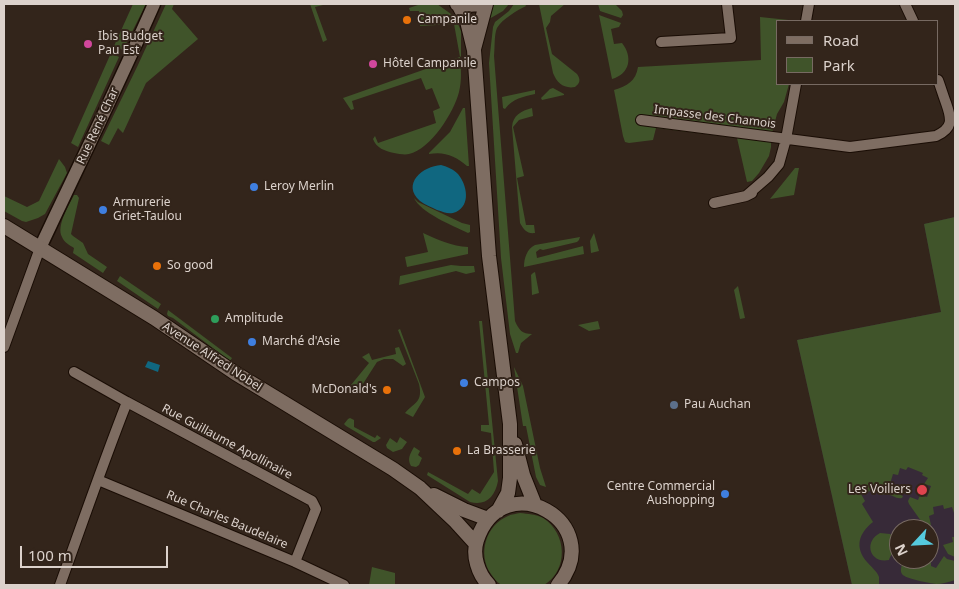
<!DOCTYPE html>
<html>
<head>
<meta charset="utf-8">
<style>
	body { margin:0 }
	#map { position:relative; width:959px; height:589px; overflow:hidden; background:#33251b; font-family:"Noto Sans",sans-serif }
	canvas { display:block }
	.frame { position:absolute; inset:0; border:5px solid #dcd2cc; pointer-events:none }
	.legend { position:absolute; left:776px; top:20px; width:162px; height:65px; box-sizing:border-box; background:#33251b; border:1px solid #776a62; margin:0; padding:6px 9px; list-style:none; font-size:15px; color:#dcd2cc }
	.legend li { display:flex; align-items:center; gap:10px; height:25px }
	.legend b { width:25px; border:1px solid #776a62 }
	.north { position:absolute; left:889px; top:519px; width:50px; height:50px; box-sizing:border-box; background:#33251b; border:1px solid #776a62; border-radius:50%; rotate:245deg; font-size:14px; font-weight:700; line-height:20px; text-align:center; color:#dcd2cc }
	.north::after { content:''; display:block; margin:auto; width:18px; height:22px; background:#55cade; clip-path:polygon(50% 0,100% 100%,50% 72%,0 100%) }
	.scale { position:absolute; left:20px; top:546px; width:148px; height:22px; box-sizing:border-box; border:2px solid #dcd2cc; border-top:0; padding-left:6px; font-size:15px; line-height:18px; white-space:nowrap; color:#dcd2cc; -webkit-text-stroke:4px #33251b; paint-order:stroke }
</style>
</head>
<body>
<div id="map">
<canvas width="959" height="589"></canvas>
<div class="frame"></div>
<ul class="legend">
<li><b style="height:6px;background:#7e6d62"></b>Road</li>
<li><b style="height:14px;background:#40542a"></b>Park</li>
</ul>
<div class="north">N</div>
<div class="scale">100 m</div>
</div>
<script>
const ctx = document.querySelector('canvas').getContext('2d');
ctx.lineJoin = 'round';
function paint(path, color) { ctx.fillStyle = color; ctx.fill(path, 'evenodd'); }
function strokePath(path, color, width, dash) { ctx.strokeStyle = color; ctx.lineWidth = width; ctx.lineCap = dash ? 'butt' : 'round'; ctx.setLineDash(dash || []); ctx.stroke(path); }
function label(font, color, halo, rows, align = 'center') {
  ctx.font = font + ' "Noto Sans",sans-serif'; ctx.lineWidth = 4; ctx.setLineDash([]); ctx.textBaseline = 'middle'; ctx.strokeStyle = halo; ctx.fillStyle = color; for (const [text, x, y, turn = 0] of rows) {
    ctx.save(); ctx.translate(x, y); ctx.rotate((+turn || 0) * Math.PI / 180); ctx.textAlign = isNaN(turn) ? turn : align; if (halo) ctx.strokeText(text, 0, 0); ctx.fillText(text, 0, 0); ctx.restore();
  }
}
paint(new Path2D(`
	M955,217V585H852L797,340L941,312L924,224ZM899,529H929V559H899Z`), '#372a38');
paint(new Path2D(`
	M133,4H146L123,50L114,46Z
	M166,4H174L172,9L198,39L146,83L123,133L118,128L109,145L101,141L137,67Z
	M310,4H323V5L315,7L327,40L323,42Z
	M421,4H437L451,14L456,19L461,31V56L460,57C461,69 462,80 459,92C454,112 431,149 409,154C405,155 399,154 394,153C385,151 376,148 373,139L375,136L378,143L436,123L433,111L440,108L432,88L426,90L421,78L352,101L354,109L351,110L343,98L460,57L454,24L420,26L419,11H410L409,8Z
	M494,4H509L503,11L489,19L490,10Z
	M514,4H525L526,6C518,10 502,19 497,28C494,35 495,47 494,56L515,321C519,330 522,334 532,334L521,343L518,353H516L510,334L501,258L489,63L493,27L495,22L509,11Z
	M539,4H573L572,5L565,4L551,16L550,22L546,28L552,54L577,74C581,80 580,83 575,87C564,89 557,83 553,73Z
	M598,4H615L622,11L623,15L621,18L600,11Z
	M599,15L621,23L619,27L611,29L614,44L622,43C633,57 630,74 612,79Z
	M760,17L798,21H778V84H789L784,102L777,114L771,137V147L769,156L759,173L752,181L747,182L737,138L656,128L653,140L629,143L625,142L623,136L614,90C627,86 636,81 638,67L761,60Z
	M111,53L119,57L78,147L71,143Z
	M553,88L564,94V95L542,100L541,98L550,89Z
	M535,90V94C523,97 513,98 505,109L503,108L502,97Z
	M463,108H465L469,166H467C456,156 444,151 429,154V153L450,132Z
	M532,108L533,116L519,120L513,127L524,176L517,178L526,225H534L535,233C527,234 524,230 520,223L512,127C513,115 521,111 532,108Z
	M59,159L65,167L67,173L45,214L38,218L26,222L22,221L4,211V196L27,207L39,201Z
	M795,168H799L794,195L770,199Z
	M74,195H77L79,198L71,234L73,236L83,243L88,254L107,267L103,273L73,253L74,248C69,245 64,242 62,237C56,226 69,205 74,195Z
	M414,198L418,202L462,223L470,225V232L468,233C453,226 420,212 414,198Z
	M955,217V512L954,513L952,507L944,509L943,505L933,507L934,514L929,516L931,525H925L921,521L909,504L908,501L910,497L918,500L920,495L927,497L931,486L924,484L928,478L922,475L923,473L908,467L906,470L900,468L898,475L893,474L890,484L896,487L894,492L903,496L902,498C895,500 892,492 880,495L879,493L880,492L877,487L868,492L866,491L861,494L865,501L862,504L873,522C859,533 854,547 867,562C871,567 877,571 879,577C879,578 879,584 879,585H852L797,340L941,312L924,224Z
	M423,233C438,240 452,246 468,247V254L407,267L405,257L428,252Z
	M594,233L599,251L591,253L590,241Z
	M580,237L579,240L577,242L543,250L540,249L536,252L537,258L583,246L584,254L524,267C524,258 527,249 535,245Z
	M451,265L461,266H474L475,272L466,274L456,271L399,285L400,276Z
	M535,272L539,293L532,295L531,275L533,273Z
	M120,276L161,304L158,309L117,281Z
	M738,286L745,318L740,319L734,290Z
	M168,310L232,358L230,361L173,318L168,316L167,314Z
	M479,321H482L498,481C495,497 486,506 470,502L427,475L428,472L468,494L472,489L480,494L494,472L491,433L481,431V425H489Z
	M598,321L600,329L589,331L578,325Z
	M400,329L425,397L413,417L405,413C415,402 423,402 419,384L398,330Z
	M399,347L406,364L403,366L393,359H384L377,362L359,390L351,385L369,363L362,357L369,353L372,360L396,354L395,348Z
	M514,367L523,386L540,468L546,487L540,485L536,477L526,426H523Z
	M350,418L354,420V427L375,438L377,435L381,438L375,442H373L346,426L344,424L348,419Z
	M400,437L407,442L402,449L393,452L387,448L386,445L390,438L397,443Z
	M414,447L420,451L418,455L422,458L419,465L416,467L411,466C407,459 410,454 414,447Z
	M520,513C528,514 536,514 543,518C567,533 569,570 544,585C536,585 507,587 502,585C497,583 494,578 491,574C477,554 486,525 508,516C512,514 516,514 520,513Z
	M880,533L890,534C905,545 892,550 889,560C870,564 863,542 880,533Z
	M952,537H955V557L948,554L943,545L953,542Z
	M944,556L947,559L955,561V580C949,582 942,584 936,584C930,583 905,579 902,574C899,570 903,563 904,559H917L925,565L928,561L931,563V566L936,568Z
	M372,567L395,573V585H369Z`), '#40542a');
paint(new Path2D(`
	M441,165C448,167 453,169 458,174C467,185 471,205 456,212C449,215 444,212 437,210C432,207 425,205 420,201C401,184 423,166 441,165Z
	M148,361L160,365L158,372L145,367Z`), '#106780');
const minor = new Path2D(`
	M905,4L913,21
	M806,21L809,4
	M661,42L731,38L727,4
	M641,120L850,147L936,136C953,128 952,120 946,103C943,95 941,88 938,80
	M746,196L768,177L779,164L786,139L796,84
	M714,203L746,196L752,193
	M4,347L40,248
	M74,372L127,402L312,501L316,509L295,562
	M98,480L295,562L344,585
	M60,585C82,524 103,463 127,402`);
const tertiary = new Path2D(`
	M40,248C78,167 118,86 154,4`);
const secondary = new Path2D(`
	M457,4L468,5L479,4
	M458,4L467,21L474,50L489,256L510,424V478L508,493L498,511
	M474,49L486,4
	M4,226L154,318L235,373L393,469L420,488L456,522L476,544
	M515,444L523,475L535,505
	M434,495L464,510L488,519
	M489,585C478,574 472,555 477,540C503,463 609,523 558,585`);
strokePath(minor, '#1a0d05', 12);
strokePath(tertiary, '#1a0d05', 15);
strokePath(secondary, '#1a0d05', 16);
strokePath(minor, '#7e6d62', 10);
strokePath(tertiary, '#7e6d62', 12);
strokePath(secondary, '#7e6d62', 14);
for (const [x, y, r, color] of [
	[407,20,5,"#e8710a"],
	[88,44,5,"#d1479c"],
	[373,64,5,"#d1479c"],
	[254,187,5,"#3f7fe0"],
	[103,210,5,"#3f7fe0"],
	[157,266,5,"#e8710a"],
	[215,319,5,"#2e9e5b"],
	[252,342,5,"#3f7fe0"],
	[464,383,5,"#3f7fe0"],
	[387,390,5,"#e8710a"],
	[674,405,5,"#5c6f8a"],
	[457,451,5,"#e8710a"],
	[922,490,6,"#e0444e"],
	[725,494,5,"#3f7fe0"]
]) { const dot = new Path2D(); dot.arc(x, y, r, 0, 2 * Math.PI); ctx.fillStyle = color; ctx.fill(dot); strokePath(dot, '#33251b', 2); }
label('12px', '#dcd2cc', '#33251b', [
	["Campanile",417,20],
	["Ibis Budget",98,37],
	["Pau Est",98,51],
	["Hôtel Campanile",383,64],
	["Leroy Merlin",264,187],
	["Armurerie",113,203],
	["Griet-Taulou",113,217],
	["So good",167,266],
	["Amplitude",225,319],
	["Marché d'Asie",262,342],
	["Campos",474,383],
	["McDonald's",377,390,"right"],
	["Pau Auchan",684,405],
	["La Brasserie",467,451],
	["Centre Commercial",715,487,"right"],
	["Aushopping",715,501,"right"],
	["Les Voiliers",911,490,"right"]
], 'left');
label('12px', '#dcd2cc', '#33251b', [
	["Impasse des Chamois",715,117,7],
	["Rue René Char",98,126,-65],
	["Avenue Alfred Nobel",212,357,33],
	["Rue Guillaume Apollinaire",227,442,28],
	["Rue Charles Baudelaire",227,520,23]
]);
</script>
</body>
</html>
